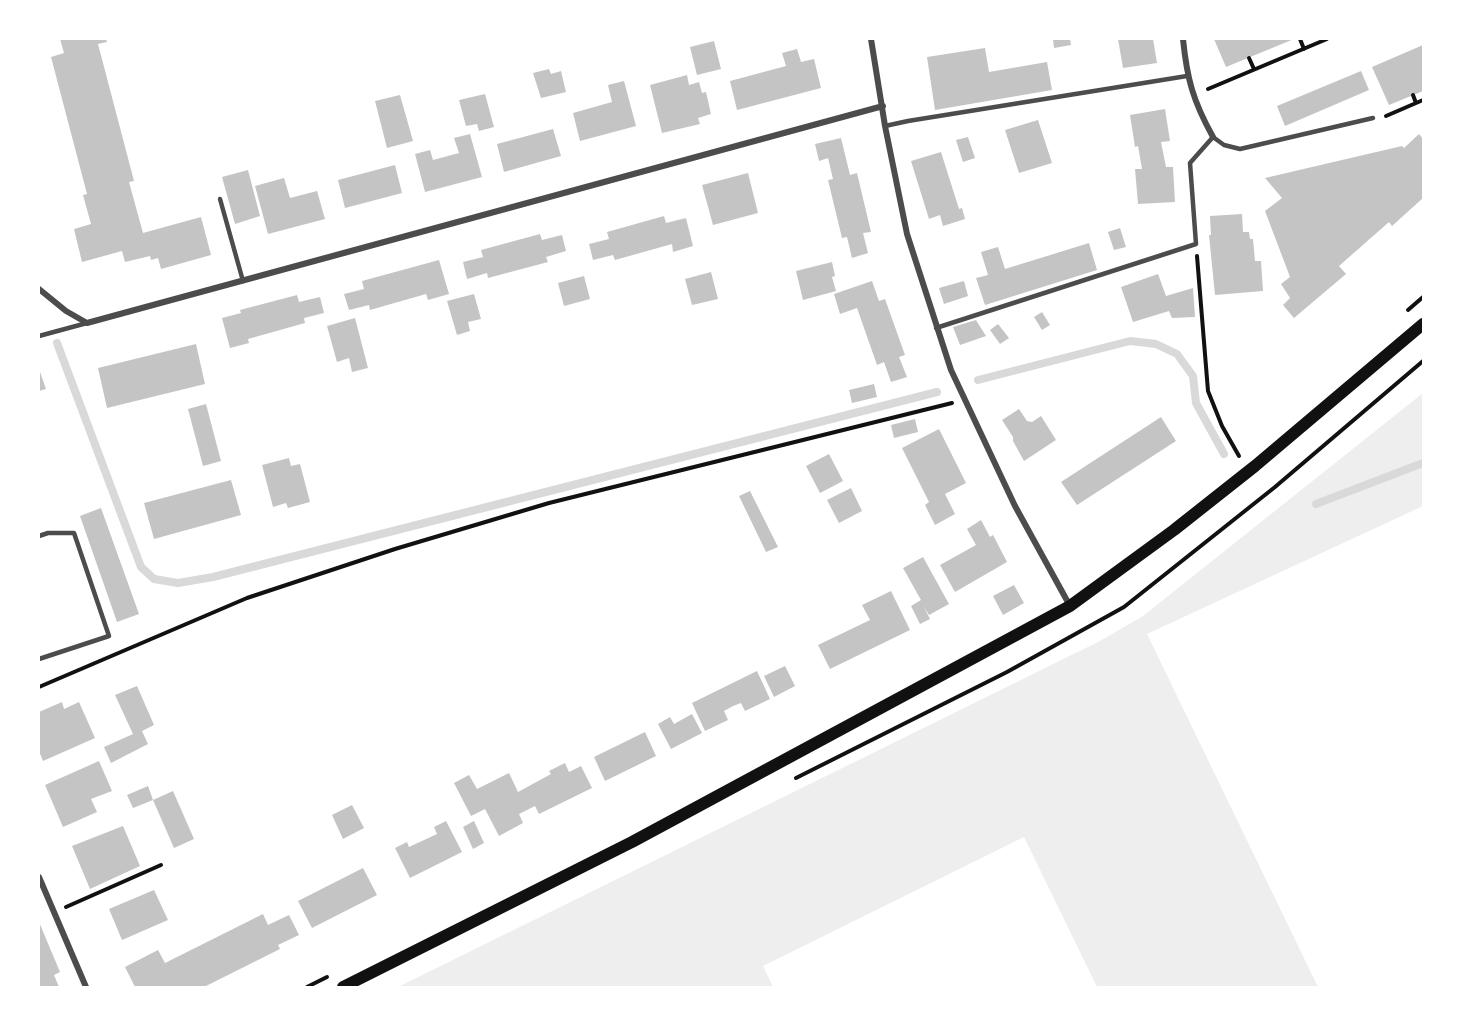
<!DOCTYPE html>
<html>
<head>
<meta charset="utf-8">
<style>
	body { margin:0 }
	#map { position:relative; width:1462px; height:1026px; overflow:hidden; background:#fff; font-family:Signika,sans-serif }
	canvas { display:block }
	.frame { position:absolute; inset:0; border:40px solid #fff; pointer-events:none }
</style>
</head>
<body>
<div id="map">
<canvas width="1462" height="1026"></canvas>
<div class="frame"></div>
</div>
<script>
const ctx = document.querySelector('canvas').getContext('2d');
ctx.lineJoin = 'round';
function paint(path, color) { ctx.fillStyle = color; ctx.fill(path, 'evenodd'); }
function strokePath(path, color, width, dash) { ctx.strokeStyle = color; ctx.lineWidth = width; ctx.lineCap = dash ? 'butt' : 'round'; ctx.setLineDash(dash || []); ctx.stroke(path); }
paint(new Path2D(`
	M1423,393V506L1147,634L1318,987H1097L1024,837L763,966L773,987H398L1100,641L1143,616Z`), '#eee');
strokePath(new Path2D(`
	M57,343L141,567L154,579L178,583L213,577L937,392
	M978,380L1130,341L1156,344L1177,354L1193,376L1196,403L1224,454
	M1316,504L1423,463`), '#d9d9d9', 8);
paint(new Path2D(`
	M60,39H106L107,42L98,44L134,181L129,182L143,233L201,217L211,255L161,269L158,258L151,260L150,256L125,262L122,251L82,262L74,229L91,224L83,195L87,194L51,57L64,53Z
	M1053,39H1070L1071,45L1054,48Z
	M1118,39H1153L1157,63L1123,68Z
	M1214,39H1294L1226,67Z
	M714,41L721,69L697,75L690,47Z
	M1423,45V91L1389,105L1372,67Z
	M985,48L989,72L1047,62L1052,90L935,110L927,57Z
	M797,49L801,62L814,59L821,88L737,110L730,81L786,66L782,53Z
	M549,69L551,74L561,71L566,92L541,98L533,73Z
	M1361,71L1369,90L1285,126L1277,106Z
	M687,75L689,85L699,82L702,93L706,92L711,114L698,118L700,124L662,133L650,85Z
	M624,81L636,126L580,141L573,113L612,102L608,85Z
	M485,94L494,127L479,131L477,124L466,126L459,100Z
	M400,95L413,141L387,148L375,101Z
	M1165,109L1170,141L1161,142L1166,167H1173L1175,202L1138,204L1135,169H1142L1138,146L1135,147L1130,115Z
	M1038,120L1052,163L1019,173L1005,130Z
	M553,129L561,156L504,172L497,144Z
	M470,134L482,177L425,192L415,154L430,150L433,160L459,153L454,138Z
	M1419,134L1423,139V198L1392,226L1389,222L1339,266L1346,274L1294,318L1283,305L1290,298L1281,284L1290,277L1265,211L1282,198L1265,178L1402,146L1404,148Z
	M968,137L975,158L963,162L956,140Z
	M841,138L850,175L857,173L871,232L863,233L868,253L852,258L847,237L842,238L828,180L833,179L828,158L819,161L815,144Z
	M941,152L959,209L962,208L965,219L943,226L940,215L929,219L911,161Z
	M395,165L402,193L345,208L338,180Z
	M248,170L260,216L235,224L222,177Z
	M748,173L758,213L713,225L702,185Z
	M284,178L290,198L317,191L325,219L268,234L255,186Z
	M1242,214L1243,232H1249L1250,239H1253L1255,261H1261L1263,291L1215,295L1209,235H1211L1210,216Z
	M664,216L666,223L686,218L693,246L673,252L672,244L615,260L613,255L593,260L589,244L609,239L607,232Z
	M1120,228L1126,247L1114,250L1108,232Z
	M540,234L542,240L562,235L566,251L546,257L548,262L488,278L487,273L467,279L463,262L483,257L481,250Z
	M1089,243L1097,270L985,305L976,278L988,275L981,252L998,247L1005,269Z
	M439,260L449,294L428,300L426,294L370,310L369,305L349,310L344,294L364,289L362,281Z
	M832,262L835,276L832,277L836,291L803,300L796,271Z
	M711,272L718,299L692,305L685,279Z
	M1158,274L1166,296L1193,288L1195,317L1172,318L1169,311L1133,322L1121,287Z
	M584,276L590,299L564,306L558,283Z
	M872,281L879,301L885,299L905,355L899,357L907,377L891,382L884,362L877,365L857,308L840,314L834,294Z
	M964,281L968,296L944,304L939,288Z
	M474,294L481,319L468,322L470,331L457,335L447,301Z
	M297,295L299,302L320,297L324,313L304,318L305,323L248,339L249,343L230,348L222,318L241,313L240,310Z
	M1042,312L1050,325L1042,330L1034,317Z
	M355,318L368,368L352,372L349,358L337,362L327,326Z
	M976,320L986,336L960,345L953,327Z
	M998,324L1009,338L1000,344L990,330Z
	M196,344L205,384L107,408L98,368Z
	M39,369L46,389L39,391Z
	M874,384L877,397L852,403L849,390Z
	M206,404L221,461L203,466L188,409Z
	M1019,409L1027,421L1032,422L1041,416L1056,440L1024,461L1013,441V437L1002,420Z
	M1161,417L1176,441L1077,505L1061,482Z
	M915,419L918,432L894,438L891,425Z
	M939,429L966,483L945,494L955,514L935,525L925,505L929,502L902,448Z
	M829,454L843,481L820,493L806,466Z
	M289,458L291,466L300,464L310,502L288,508L286,503L273,507L262,465Z
	M231,480L241,515L154,539L144,503Z
	M851,488L862,511L839,523L827,500Z
	M750,491L778,547L766,552L739,496Z
	M101,508L139,614L117,622L80,516Z
	M981,520L990,537L993,535L1007,562L955,592L940,565L976,545L967,529Z
	M923,557L949,604L929,615L924,607L930,619L920,624L911,606L921,600L903,568Z
	M1014,585L1024,603L1003,615L993,596Z
	M891,591L910,630L830,669L818,645L870,620L862,605Z
	M785,666L795,686L774,697L764,676Z
	M757,671L770,699L745,711L741,703L733,706L724,711L728,720L705,731L692,703Z
	M137,686L154,725L142,731L148,744L111,763L104,747L133,734L115,695Z
	M62,702L64,709L79,702L95,738L43,761L39,751V712Z
	M692,714L702,733L671,749L658,724L670,717L674,724Z
	M645,732L656,756L605,781L594,757Z
	M99,761L112,791L91,799L97,812L63,827L45,785Z
	M565,763L569,772L581,766L592,788L539,814L535,806L519,814L523,823L499,836L485,809L471,816L454,783L469,775L477,789L509,773L518,792L551,774L549,771Z
	M148,786L153,800L133,808L127,795Z
	M173,791L194,839L174,848L153,800Z
	M352,805L364,828L343,839L332,815Z
	M446,821L462,852L410,878L395,848L407,842L409,847L437,834L434,827Z
	M474,821L484,843L473,849L463,827Z
	M123,826L140,866L90,889L72,846Z
	M363,868L377,895L312,928L298,901Z
	M154,890L168,920L122,940L109,909Z
	M263,914L268,925L289,915L299,935L278,945L280,949L204,987H135L125,967L158,950L165,963Z
	M39,922L60,972L54,975L59,987H41L39,983Z`), '#c4c4c4');
strokePath(new Path2D(`
	M1300,39L1304,49
	M1249,58L1254,69
	M1208,89L1327,39
	M1413,95L1416,103
	M1386,116L1423,100
	M1197,256L1208,391L1222,426L1239,456
	M1408,310L1423,297
	M39,687L247,598L395,549L549,503L952,403
	M796,778L1007,672L1124,607L1275,487L1423,361
	M66,907L161,865
	M307,987L327,977`), '#111', 4);
strokePath(new Path2D(`
	M885,126L908,121L1187,76
	M220,199L243,281
	M936,328L1196,244L1190,163L1213,137L1224,145L1240,149L1373,118
	M39,336L87,323
	M39,536L48,533H74L109,636L39,659`), '#4c4c4c', 4.5);
strokePath(new Path2D(`
	M871,39L885,126L907,234L951,370L1015,506L1070,606
	M1183,39C1187,79 1193,101 1213,137
	M39,289L66,311L87,323L883,106
	M39,877L86,987`), '#4c4c4c', 6);
strokePath(new Path2D(`
	M343,987L632,842L1070,606L1174,530L1255,466L1423,324`), '#111', 12);
</script>
</body>
</html>
